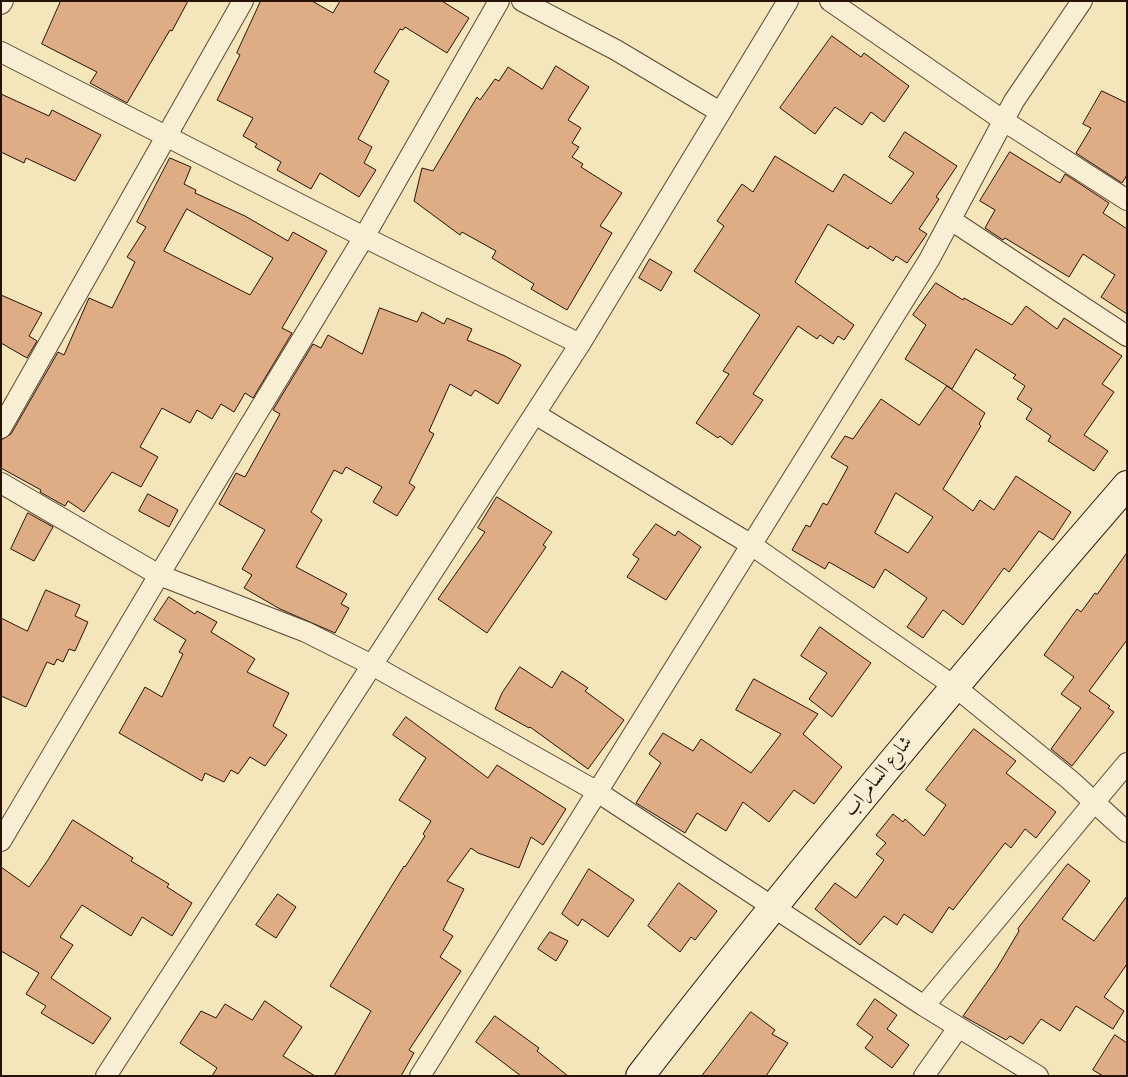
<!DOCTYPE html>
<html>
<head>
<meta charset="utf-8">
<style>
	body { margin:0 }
	#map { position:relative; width:1128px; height:1077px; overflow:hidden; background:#f4e5bb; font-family:"IM FELL Double Pica",serif }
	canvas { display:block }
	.frame { position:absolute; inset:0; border:2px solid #281106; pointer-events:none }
</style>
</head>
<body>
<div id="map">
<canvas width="1128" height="1077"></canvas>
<div class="frame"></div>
</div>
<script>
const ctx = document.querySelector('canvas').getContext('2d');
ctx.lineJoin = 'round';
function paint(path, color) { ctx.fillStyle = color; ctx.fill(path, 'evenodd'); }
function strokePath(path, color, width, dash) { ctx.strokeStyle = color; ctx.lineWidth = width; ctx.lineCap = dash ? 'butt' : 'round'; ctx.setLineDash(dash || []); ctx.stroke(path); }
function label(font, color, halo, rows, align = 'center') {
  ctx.font = font + ' "IM FELL Double Pica",Amiri,serif'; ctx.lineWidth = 4.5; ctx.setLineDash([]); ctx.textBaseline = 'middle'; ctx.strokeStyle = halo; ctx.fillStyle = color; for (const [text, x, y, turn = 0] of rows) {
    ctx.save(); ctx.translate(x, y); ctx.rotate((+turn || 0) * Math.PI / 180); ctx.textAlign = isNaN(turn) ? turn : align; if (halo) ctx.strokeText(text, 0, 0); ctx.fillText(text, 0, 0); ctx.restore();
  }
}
const building = new Path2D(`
	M61,1H188L172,31L170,30L127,103L90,83L97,72L42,44Z
	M261,1H312L333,13L340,1H442L469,18L447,53L405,27L403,30L400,29L374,72L389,81L358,139L372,147L364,163L376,170L359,197L320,173L311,189L277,170L281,162L255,147L257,144L243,136L253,118L217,100L240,55L237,53Z
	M832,36L861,57L864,53L909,86L884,122L871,112L862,125L835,107L815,134L780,108Z
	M556,66L589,87L568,120L581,128L572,143L579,147L572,157L583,164L581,167L622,193L600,226L612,233L567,310L531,289L534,284L492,258L496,251L462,232L460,235L414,201L422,168L433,171L477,97L480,100L495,79L499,81L508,67L542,89Z
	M1102,91L1127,103V175L1122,183L1076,153L1091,128L1083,124Z
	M1,94L49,116L52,110L101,135L75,181L26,158L24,163L1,152Z
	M905,132L957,166L936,197L939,199L919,229L927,234L907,263L896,256L893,261L870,246L868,249L828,224L795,282L854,325L844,340L838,336L833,344L820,335L817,339L798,326L753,394L763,400L732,445L720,436L718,438L696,423L729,374L723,371L760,315L694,271L724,226L717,221L742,184L753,192L775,156L833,192L844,174L891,204L914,173L889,157Z
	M1010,152L1060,183L1065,174L1109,203L1103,213L1127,229V314L1101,297L1115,275L1083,254L1069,277L1005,238L1003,240L985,228L995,210L980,201Z
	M170,158L191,167L184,184L196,190L195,193L245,216L288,241L293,232L327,251L282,328L292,333L253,398L245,393L234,412L221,404L212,419L197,410L190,423L162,408L140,447L158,457L141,487L112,472L84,512L68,501L65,506L40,492L41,490L1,468V440L11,434L58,352L64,355L89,298L112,308L135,262L127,257L146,227L137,222ZM187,209L273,258L250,295L164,251Z
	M650,259L672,272L661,291L639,278Z
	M936,283L963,300L964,298L1012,325L1026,306L1057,329L1064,318L1122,356L1102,384L1114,392L1084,435L1108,451L1094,471L1048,441L1051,436L1026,419L1032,409L1017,399L1025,386L1013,378L1016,375L976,349L952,389L905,359L926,325L913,315Z
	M1,295L42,313L29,336L37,341L27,358L1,343Z
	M380,308L417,322L422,312L444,324L447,318L472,329L467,340L505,356L521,365L498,404L475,390L471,396L450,384L429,431L434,434L409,483L415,487L397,516L373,502L382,487L346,467L342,474L334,470L311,512L322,520L296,567L347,594L341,604L349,608L335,633L280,609L244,588L252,575L242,569L265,530L219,504L236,473L245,477L280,414L273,410L313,344L321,348L328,335L362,354Z
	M947,386L985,413L979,424L981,426L943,489L973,511L980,500L994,510L1016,476L1071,512L1053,540L1039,531L1009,572L1004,568L963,625L943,610L923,638L907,627L927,598L885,569L874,588L829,562L825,569L792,550L806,525L810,527L823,503L827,505L848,467L831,457L845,436L853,439L881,399L919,425ZM896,493L933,517L908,553L875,533Z
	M148,494L178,510L169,527L139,511Z
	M497,497L552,532L543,545L546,547L487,633L438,599L485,532L478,528Z
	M28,513L53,527L34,561L11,549Z
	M656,524L675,536L678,531L701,547L666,600L627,577L639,559L633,555Z
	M1127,553V640L1089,691L1110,706L1108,708L1114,712L1072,766L1051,749L1081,708L1061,694L1074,677L1044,655L1077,609L1081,612L1095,593L1097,594Z
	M46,590L80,605L75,616L88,622L75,651L69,649L63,662L57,659L54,665L47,662L26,707L1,696V618L27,631Z
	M169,597L195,614L197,611L217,622L211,632L255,659L247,672L289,693L273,726L287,735L265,766L250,757L238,774L231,770L224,782L205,773L202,781L119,733L145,687L162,697L183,654L179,652L186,640L154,620Z
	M820,627L871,663L832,717L809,699L827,673L801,656Z
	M520,667L552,688L562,671L588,688L585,691L624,720L588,769L530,727L529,728L495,709L502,693Z
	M754,679L818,714L803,734L842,767L814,804L794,790L769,822L743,802L726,831L697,813L685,833L636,803L661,763L649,754L663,733L693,751L701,739L751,773L781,734L736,710Z
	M406,717L488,778L497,765L566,809L543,845L531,837L519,868L478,853L471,848L447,881L464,889L443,930L453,936L440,957L461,971L409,1050L414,1053L401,1076H334L371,1011L330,986L404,866L405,867L425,836L423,834L431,821L399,800L426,758L393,735Z
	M974,729L1016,761L1006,773L1056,812L1036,838L1025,829L1011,848L1005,843L953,910L949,907L932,933L904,914L897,925L884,916L860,945L815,909L835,883L856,898L884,860L876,854L886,843L876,835L893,814L903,822L905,819L924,836L946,805L926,790Z
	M73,820L133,858L131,861L169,884L167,887L192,903L172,936L142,917L131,936L82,905L60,937L73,945L51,978L111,1018L93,1044L41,1013L46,1006L26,994L39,973L1,951V867L29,887L48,860Z
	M1068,864L1090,881L1062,919L1094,941L1127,896V964L1104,997L1124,1011L1113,1029L1076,1006L1060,1031L1041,1019L1023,1044L1010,1036L1006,1040L963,1016L997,968L1019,931L1018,929Z
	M589,869L634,900L608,937L582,919L578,926L562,914Z
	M679,883L717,911L695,940L691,937L680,952L648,926Z
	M278,894L296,907L276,938L256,925Z
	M550,932L568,941L556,961L538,949Z
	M875,999L897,1015L887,1029L909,1045L892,1068L865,1048L873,1037L857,1025Z
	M265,1001L302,1027L283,1056L315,1076H212L217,1068L180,1043L201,1011L216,1018L225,1004L252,1020Z
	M751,1012L775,1030L772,1034L788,1043L766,1076H702Z
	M495,1016L539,1048L537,1051L568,1076H521L476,1042Z
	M1115,1035L1127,1043V1076H1103L1093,1070Z`);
paint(building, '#dead86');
strokePath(building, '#281106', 1);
const street = new Path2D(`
	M522,1L616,50L720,112
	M830,1L1004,121L1127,200
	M1,4L3,1
	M1,52L364,237L580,344
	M951,220L1127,336
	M535,414L750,544L954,686L1070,780L1127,832
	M1,428L243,1
	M1,483L159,575L306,632L372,665L596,791L924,1006L1038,1076
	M1,841L159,575L364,237L499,1
	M924,1006L1127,763
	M106,1076L580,344L788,1
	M420,1076L929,260L1014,101L1082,1
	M924,1076L958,1028`);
const secondary = new Path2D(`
	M640,1076C796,874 960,678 1127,485`);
strokePath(street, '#5b4633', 22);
strokePath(secondary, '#281106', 30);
strokePath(street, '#f8eed3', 20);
strokePath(secondary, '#f8eed3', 28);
label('19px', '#281106', '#f8eed3', [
	["شارع السامراب",879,777,-51]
]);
</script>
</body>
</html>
